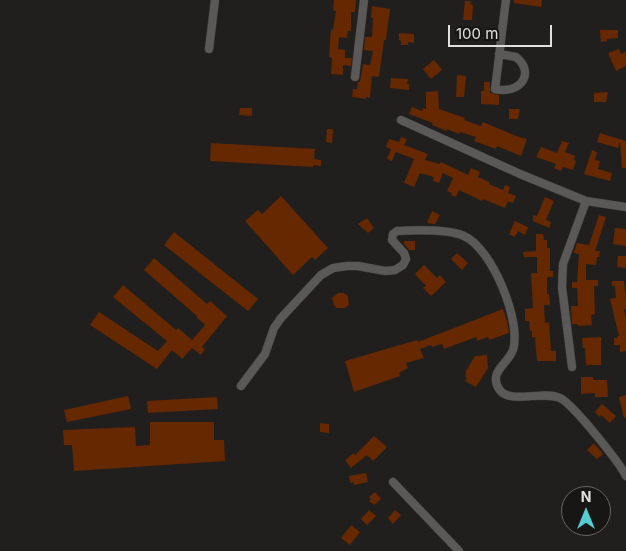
<!DOCTYPE html>
<html>
<head>
<meta charset="utf-8">
<style>
	body { margin:0 }
	#map { position:relative; width:626px; height:551px; overflow:hidden; background:#211f1e; font-family:Inter,sans-serif }
	canvas { display:block }
	.north { position:absolute; left:561px; top:486px; width:50px; height:50px; box-sizing:border-box; background:#181614; border:1px solid #686765; border-radius:50%; rotate:0deg; font-size:14px; font-weight:700; line-height:20px; text-align:center; color:#e1e0de }
	.north::after { content:''; display:block; margin:auto; width:18px; height:22px; background:#52cdd0; clip-path:polygon(50% 0,100% 100%,50% 72%,0 100%) }
	.scale { position:absolute; left:448px; top:25px; width:104px; height:22px; box-sizing:border-box; border:2px solid #e1e0de; border-top:0; padding-left:6px; font-size:15px; line-height:18px; white-space:nowrap; color:#e1e0de; -webkit-text-stroke:4px #181614; paint-order:stroke }
</style>
</head>
<body>
<div id="map">
<canvas width="626" height="551"></canvas>
<div class="north">N</div>
<div class="scale">100 m</div>
</div>
<script>
const ctx = document.querySelector('canvas').getContext('2d');
ctx.lineJoin = 'round';
function paint(path, color) { ctx.fillStyle = color; ctx.fill(path, 'evenodd'); }
function strokePath(path, color, width, dash) { ctx.strokeStyle = color; ctx.lineWidth = width; ctx.lineCap = dash ? 'butt' : 'round'; ctx.setLineDash(dash || []); ctx.stroke(path); }
paint(new Path2D(`
	M334,0H356L355,12H351V31H348L347,38L339,37L338,49L345,50V58H352L351,66L343,65V75L331,74L332,58L329,57L331,29L333,30L336,11L333,10Z
	M514,0H542L541,7L514,3Z
	M465,1H471L470,4L473,5L472,20H463Z
	M372,6L390,9L386,40H384L379,77L372,76L370,98L366,97V99L352,97L353,89H357L358,82H360L363,64L370,65L373,51L364,50L365,37H372L373,18H371Z
	M600,30H618V38L607,39V41L601,42Z
	M399,33L414,34V43L408,42V45H401V41L399,40Z
	M619,49L621,54L626,52V66L616,71L608,53Z
	M434,60L442,70L431,79L423,69Z
	M457,75L466,76L464,97H456Z
	M391,78L408,79L407,84H409V90L390,88Z
	M484,82H490V93L499,95V105L481,104V91H484Z
	M438,91L439,109L465,118L464,120L481,126L483,122L516,136L527,139L521,156L497,146L496,149L474,141L476,137L460,132L459,134L447,129V131L432,125L433,123L409,114L412,107L422,111L423,108L426,109V92Z
	M608,92L606,102H594V93Z
	M240,108H252V116L239,115Z
	M509,109H520L518,119H509Z
	M327,129H333L332,143L326,142Z
	M600,133L626,141V168H622L620,142L618,148L597,142Z
	M401,137L407,139L404,145L428,154L425,160L440,164L441,162L468,175L471,168L480,172L478,177L489,182V184L503,190L505,185L510,187L508,193L516,196L513,203L508,201L505,208L483,199L482,201L459,190L456,197L451,195L452,193L447,191L453,178L443,173L439,183L433,181L434,177L420,173L414,187L404,183L414,159L396,152L392,161L387,159L391,149L386,147L389,139L399,142Z
	M562,141L569,143L565,152L575,156L574,160L576,161L573,170L563,167L561,171L554,168L556,164L536,157L541,147L557,153Z
	M211,143L315,149L314,159L321,160V166L313,165V167L210,161Z
	M592,150L597,152L595,160L600,161L598,169L612,173L610,181L584,174Z
	M281,196L328,248L315,260L312,257L293,275L245,221L258,210L262,214Z
	M545,197L554,201L546,220L551,222L549,228L533,221V215L537,216Z
	M432,211L440,215L435,224L427,223Z
	M599,215L606,217L595,251H600L599,257H597L596,265L586,264V280H598V286H594L595,314L591,315L592,325L578,326V324H572L571,306H578L577,288H572V282H577L579,254L574,253V251L577,243L589,245Z
	M367,218L374,228L368,233L358,224Z
	M515,221L528,227L525,235L518,231L515,237L509,234Z
	M615,228L626,229V246L613,244Z
	M174,232L258,299L248,311L164,245Z
	M536,234H543L544,240H547V248H550V271H553V277H547V294H549L550,305H544L545,323L549,322L551,351H556V361H537L535,337H532V331H530L529,321H525V309L533,308L531,273H537V257H524L523,252L536,251Z
	M404,241H415V250H409L404,244Z
	M457,253L468,263L462,270L451,259Z
	M618,256H626V268L617,267Z
	M154,258L207,304L210,301L227,316L202,347L205,349L201,355L192,348L182,359L172,350L157,369L90,325L99,312L158,351L167,341L113,297L123,285L176,330L178,328L192,340L205,325L196,317L197,316L144,270Z
	M424,265L437,278L440,275L446,282L431,296L423,288L426,286L415,274Z
	M612,281H624L626,298V309H624L626,318V351L620,352V345H614V338H618L617,336H619L610,299L616,298L615,286H612Z
	M338,293H344L348,296L349,305L345,308H337L334,305L332,298Z
	M503,309L507,321L509,333L489,340L488,337L477,341L476,337L444,349L442,344L432,347L431,345L420,349L424,358L406,363L408,368L399,373L400,376L354,392L345,361L417,340L418,342Z
	M601,337V365H586L585,348H583L582,338Z
	M487,355L488,368L476,387L465,381L467,378L465,376L466,371L475,356Z
	M581,377H593V380H607L608,397H595V393L581,394Z
	M626,395V417L624,418L619,397Z
	M128,396L131,409L67,422L64,410Z
	M217,397L218,409L148,413L147,401Z
	M602,404L616,416L610,423L601,415L600,417L595,412Z
	M150,422H214V440H224L225,461L74,471L72,445H64L63,430L135,427L136,446L150,445Z
	M320,423L329,424V433L320,432Z
	M374,436L387,447L373,461L367,455L351,468L345,460L354,453L355,455Z
	M594,443L603,454L597,459L587,450Z
	M366,473L368,482L354,485L353,482L350,483L349,476Z
	M375,492L381,499L374,505L369,501L371,499L369,497Z
	M369,510L376,516L367,525L361,519Z
	M395,510L401,515L393,524L388,518Z
	M351,525L360,532L350,545L341,538Z`), '#652800');
const minor = new Path2D(`
	M209,49L215,0
	M499,54L516,57C536,73 520,95 495,89C499,59 502,30 506,0
	M355,77L364,0
	M401,120L520,174L586,201L626,207
	M572,367L562,287L563,264L586,201
	M241,386L265,354L274,328L281,318L321,275L333,268L347,266H358L385,271L395,270L403,265L406,259L404,253L392,240L393,234L397,231C416,230 447,229 464,236C492,248 522,322 513,350C508,364 488,372 499,389C509,405 542,390 560,398C573,404 619,462 626,476
	M393,482L459,551`);
strokePath(minor, '#3e3d3b', 9);
strokePath(minor, '#5b5957', 8);
</script>
</body>
</html>
